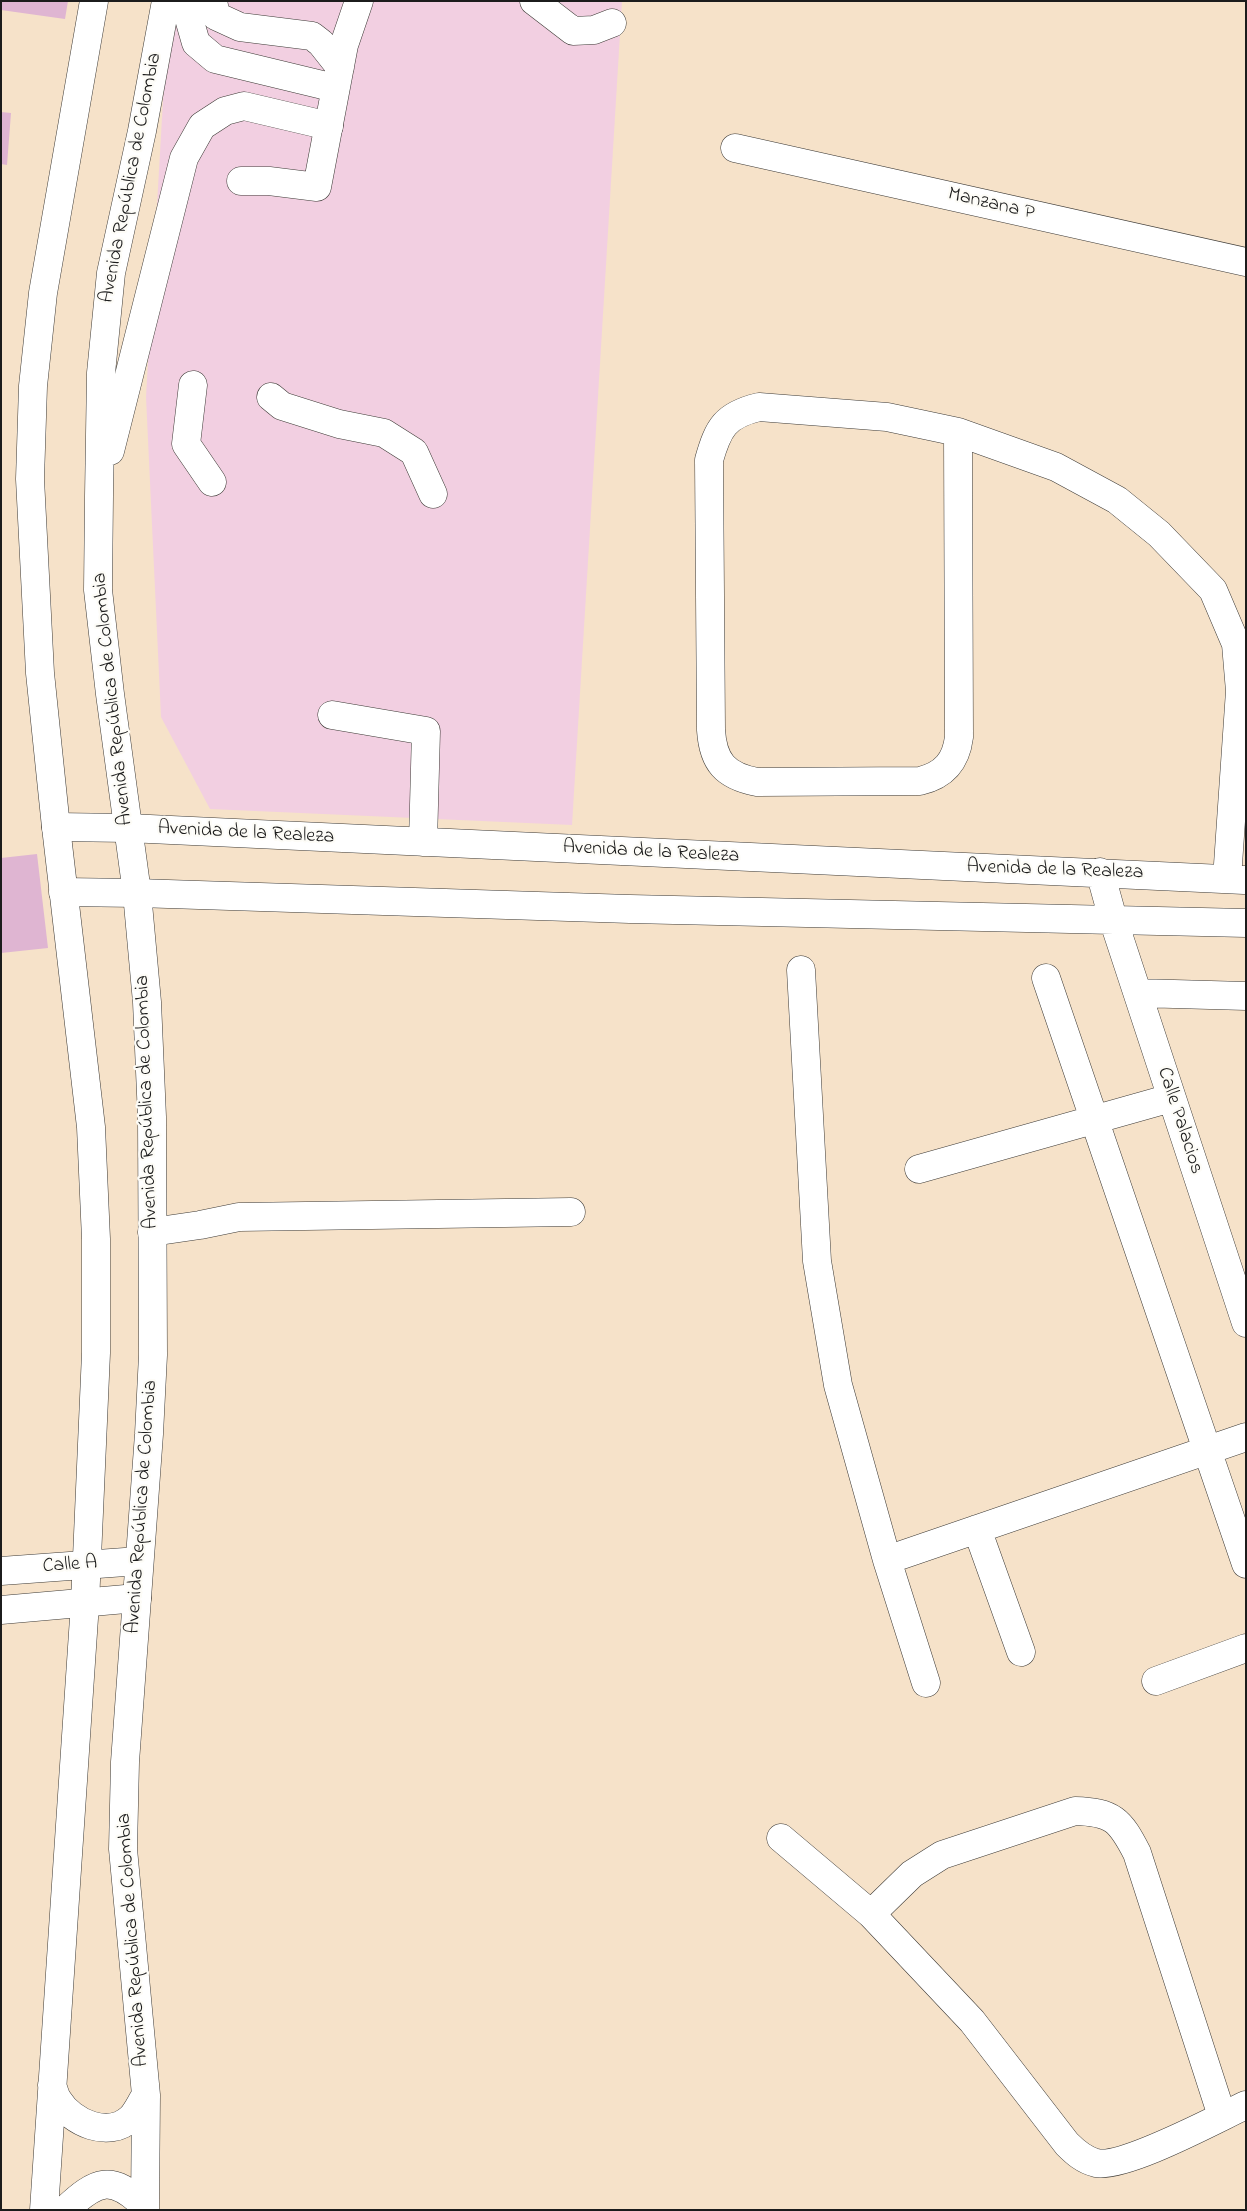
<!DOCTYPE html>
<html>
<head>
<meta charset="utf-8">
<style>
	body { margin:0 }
	#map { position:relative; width:1247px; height:2211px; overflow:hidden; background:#f6e2c9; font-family:"Indie Flower",sans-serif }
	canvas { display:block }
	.frame { position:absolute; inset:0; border:2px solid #1c1c1c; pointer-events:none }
</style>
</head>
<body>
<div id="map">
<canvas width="1247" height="2211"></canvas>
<div class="frame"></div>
</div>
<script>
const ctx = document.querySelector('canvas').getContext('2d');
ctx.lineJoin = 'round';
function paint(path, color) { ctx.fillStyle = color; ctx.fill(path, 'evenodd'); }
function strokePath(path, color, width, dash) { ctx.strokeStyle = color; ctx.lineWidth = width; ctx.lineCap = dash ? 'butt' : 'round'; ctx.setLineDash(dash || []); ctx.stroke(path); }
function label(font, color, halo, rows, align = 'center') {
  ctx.font = font + ' "Indie Flower",sans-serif'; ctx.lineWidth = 4.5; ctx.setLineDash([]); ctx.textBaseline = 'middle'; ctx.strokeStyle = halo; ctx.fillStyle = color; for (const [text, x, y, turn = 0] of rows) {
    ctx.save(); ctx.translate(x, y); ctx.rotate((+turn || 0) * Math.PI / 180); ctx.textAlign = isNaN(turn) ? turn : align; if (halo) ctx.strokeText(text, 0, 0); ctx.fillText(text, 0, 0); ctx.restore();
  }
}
paint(new Path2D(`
	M181,1H622L572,825L210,809L161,717L146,397L164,83Z`), '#f2cfe1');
paint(new Path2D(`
	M1,1H68L65,19L1,10Z
	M1,112L11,113L7,165L1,164Z
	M37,854L48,948L1,953V858Z`), '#dfb5d2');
const minor = new Path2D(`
	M213,1L216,16L240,27L312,36L321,43L340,67
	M534,1L573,31L594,30L612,23
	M735,148L1246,262
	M241,181H269L317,187L344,45L359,1
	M193,385L186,444L212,482
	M271,397L282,406L339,424L384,433L414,452L433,494
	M958,432L959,737C956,761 945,775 920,781L757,782C725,776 713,762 711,730L709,460C718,428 725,415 759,407L887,417L958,432L1056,467L1117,500L1159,534L1213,590L1236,644L1240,691L1227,879
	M332,715L426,731L423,842
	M56,827L128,828L1244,880
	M1100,872L1113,919L1246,1323
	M63,892L137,893L630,909L1246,923
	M801,970L817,1261L838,1385L887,1560L926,1683
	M1046,978L1246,1564
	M1138,993L1246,996
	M919,1169L1171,1098
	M152,1232L200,1225L239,1217L571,1212
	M977,1529L1021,1652
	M887,1560L1246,1437
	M1,1571L139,1561
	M1,1610L137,1598
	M1156,1681L1246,1648
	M781,1838L871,1914L972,2021L1067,2144C1076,2153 1084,2160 1096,2163C1124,2169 1216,2119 1246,2105
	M871,1914L912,1874L942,1855L1075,1811C1113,1812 1120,1820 1137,1853L1222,2116`);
const major = new Path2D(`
	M186,1L188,15L196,43L215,59L335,88
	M110,451L184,158L202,126L225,111L244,106L329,126
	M52,2085C54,2090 55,2096 58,2100C72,2123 109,2139 131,2118C137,2112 141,2102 146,2095
	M44,2210L85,1603L96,1353V1239L91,1127L56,827L40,673L30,479L33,386L43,293L94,1
	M65,2210C97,2180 111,2174 145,2206
	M145,2210L146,2095L123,1849L125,1762L149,1434L153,1355L152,1117L147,1002L137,893L110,694L98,590L99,496L101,373L111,273L142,131L166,1`);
strokePath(minor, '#3d3a36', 29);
strokePath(major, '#3d3a36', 29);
strokePath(minor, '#fff', 28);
strokePath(major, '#fff', 28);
label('20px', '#1c1c1c', '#fdfcf7', [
	["Avenida República de Colombia",132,178,-79],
	["Manzana P",991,205,13],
	["Avenida República de Colombia",114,699,-96],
	["Avenida de la Realeza",246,834,3],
	["Avenida de la Realeza",651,853,3],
	["Avenida de la Realeza",1055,871,2],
	["Avenida República de Colombia",148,1102,-92],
	["Calle Palacios",1179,1121,72],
	["Avenida República de Colombia",143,1507,-86],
	["Calle A",70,1566,-4],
	["Avenida República de Colombia",134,1940,-94]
]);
</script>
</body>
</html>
